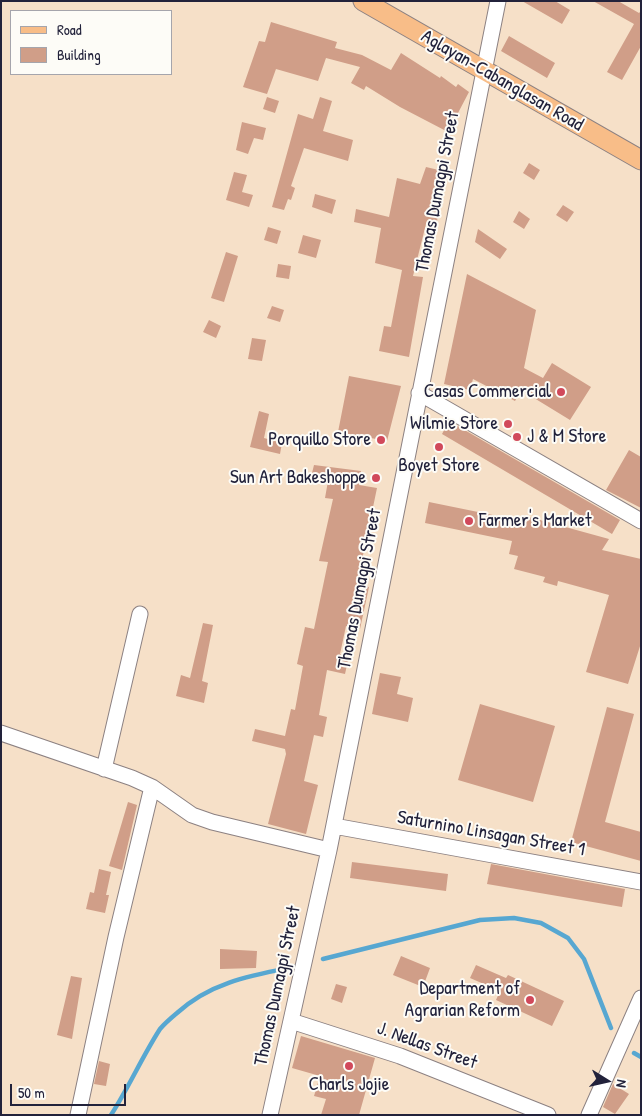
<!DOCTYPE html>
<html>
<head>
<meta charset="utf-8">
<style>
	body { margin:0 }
	#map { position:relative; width:642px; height:1116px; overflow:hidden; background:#f6e0c8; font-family:"Patrick Hand",sans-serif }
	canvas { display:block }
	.frame { position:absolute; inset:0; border:2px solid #22223b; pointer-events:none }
	.legend { position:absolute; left:10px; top:10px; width:162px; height:65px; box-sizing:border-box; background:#fdfcf7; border:1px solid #a5a5ac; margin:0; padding:6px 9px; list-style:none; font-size:15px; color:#22223b }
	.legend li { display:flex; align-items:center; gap:10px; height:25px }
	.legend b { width:25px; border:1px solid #a5a5ac }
	.north { position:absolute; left:582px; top:1056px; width:50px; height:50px; -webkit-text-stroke:4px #fdfcf7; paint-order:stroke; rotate:100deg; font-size:14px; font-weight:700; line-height:20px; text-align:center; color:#22223b }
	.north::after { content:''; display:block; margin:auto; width:18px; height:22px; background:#22223b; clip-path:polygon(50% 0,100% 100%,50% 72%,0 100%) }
	.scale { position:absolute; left:10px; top:1084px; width:116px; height:22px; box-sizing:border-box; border:2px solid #22223b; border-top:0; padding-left:6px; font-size:15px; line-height:18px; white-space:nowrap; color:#22223b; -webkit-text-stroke:4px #fdfcf7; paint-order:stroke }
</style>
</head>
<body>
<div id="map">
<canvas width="642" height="1116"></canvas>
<div class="frame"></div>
<ul class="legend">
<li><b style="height:6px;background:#f8bd88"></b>Road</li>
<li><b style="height:14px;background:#d09e88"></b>Building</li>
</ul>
<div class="north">N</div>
<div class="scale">50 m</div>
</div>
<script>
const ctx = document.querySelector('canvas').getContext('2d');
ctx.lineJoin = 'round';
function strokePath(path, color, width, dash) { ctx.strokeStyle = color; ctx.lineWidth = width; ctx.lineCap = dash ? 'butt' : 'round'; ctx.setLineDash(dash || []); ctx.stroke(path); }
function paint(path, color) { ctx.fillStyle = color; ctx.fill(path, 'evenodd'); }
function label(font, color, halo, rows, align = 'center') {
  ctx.font = font + ' "Patrick Hand",sans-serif'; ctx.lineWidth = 4; ctx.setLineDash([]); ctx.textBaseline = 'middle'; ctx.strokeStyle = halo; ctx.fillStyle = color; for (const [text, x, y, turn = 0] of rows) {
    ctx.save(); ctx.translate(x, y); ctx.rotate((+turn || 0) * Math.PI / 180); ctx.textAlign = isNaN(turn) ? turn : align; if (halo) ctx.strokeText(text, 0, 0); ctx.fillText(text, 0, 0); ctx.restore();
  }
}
strokePath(new Path2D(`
	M323,959L480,920L514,918L541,923L568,938L584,959L611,1028
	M634,1053L641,1057
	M111,1115C129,1087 142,1057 160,1029C165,1023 171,1018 177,1013C212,981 254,975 299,966`), '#57a7d1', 4.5);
paint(new Path2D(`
	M522,1H555L570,10L562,24Z
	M593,1H618L639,13L641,11V46L622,80L607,72L634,24Z
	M271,22L337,42L335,48L362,55L391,70L401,53L440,78L441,76L456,87L458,84L469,92L448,132L400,107L366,86L364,90L351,83L360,67L326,58L318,81L276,69L267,94L243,87L259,41L265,42Z
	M509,36L555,63L547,78L501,51Z
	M267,97L279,101L275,113L263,109Z
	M320,97L332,101L323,131L353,140L348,161L304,148L291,186L295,188L291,200L288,199L284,210L272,207L298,114L313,119Z
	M242,122L266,128L263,140L254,138L248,154L236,150Z
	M529,163L540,170L534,180L523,173Z
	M426,167L447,172L436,226L426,224L413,276L423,277L409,357L379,351L384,326L391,327L402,270L375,263L381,228L354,222L356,209L389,217L397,178L420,184Z
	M234,172L247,175L242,192L253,195L249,207L226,200Z
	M315,194L336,200L332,214L312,207Z
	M563,205L574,212L567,222L556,215Z
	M519,211L530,219L524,229L513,222Z
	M268,227L281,231L277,244L264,240Z
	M478,229L507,249L500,259L475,242Z
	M303,235L321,240L316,258L298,253Z
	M226,252L238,256L224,302L211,298Z
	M278,264L291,266L289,279L276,277Z
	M467,274L536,310L524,368L543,378L552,363L591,387L570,420L521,390L515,401L473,379L470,390L444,384Z
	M272,306L284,310L280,322L267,318Z
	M209,320L221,326L216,338L203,332Z
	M252,338L266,340L262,361L248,359Z
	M349,376L401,386L387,441L338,432Z
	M259,411L269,414L264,438L282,443L280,454L250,447Z
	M449,421L620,520L612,534L442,434Z
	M629,450L641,457V508L606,490Z
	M314,465L361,471L359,485L377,488L357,584L369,587L360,629L346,626L340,654L349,656L345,674L327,670L319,715L327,717L323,737L314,735L304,781L318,785L306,834L268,824L286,754L285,749L252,741L255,729L285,736L291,709L295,710L303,666L297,664L305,627L314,629L328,562L319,561L333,499L325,498L328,481L311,477Z
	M429,502L527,522L529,517L609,539L602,550L641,559V643L628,684L586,672L609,595L558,581L557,586L543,582L545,577L514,569L518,556L509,554L512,541L425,523Z
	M203,623L213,625L202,681L208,683L204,703L176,696L181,675L190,678Z
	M380,673L401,677L397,694L413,698L408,722L372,714Z
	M480,704L555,726L533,802L458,780Z
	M607,707L634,714L605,822L641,832V861L571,842Z
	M128,802L137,805L122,870L109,866Z
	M352,862L448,874L446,891L350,878Z
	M491,864L625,889L622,907L487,884Z
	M99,869L111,872L106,895H109L105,913L86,909L90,892L94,893Z
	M220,949L257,951L256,968L220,969Z
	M401,956L430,968L423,987L393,975Z
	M476,965L506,978L508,975L564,1001L552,1026L496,1000L500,991L470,978Z
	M71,976L82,978L72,1039L57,1035Z
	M336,984L347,987L342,1003L331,999Z
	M301,1036L375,1058L359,1115H321L326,1099L314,1096L320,1076L292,1068Z
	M99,1061L110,1064L106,1086L94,1084Z
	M613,1084L629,1094L615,1114L603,1107Z`), '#d09e88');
const minor = new Path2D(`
	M419,393L641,521
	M1,733L132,778L152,787L192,815L212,822L329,850
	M104,769L140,614
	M334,826L641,882
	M291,1021L400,1056L548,1115
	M78,1115L116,937L152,787
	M270,1115L329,850L498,1
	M589,1115L641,998`);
const major = new Path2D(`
	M363,1L641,160`);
strokePath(minor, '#8c8182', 17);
strokePath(major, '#8c8182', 21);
strokePath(minor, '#fff', 15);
strokePath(major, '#f8bd88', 19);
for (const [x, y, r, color] of [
	[561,392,5,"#d1495b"],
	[508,424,5,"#d1495b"],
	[517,437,5,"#d1495b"],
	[381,440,5,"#d1495b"],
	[439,447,5,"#d1495b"],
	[376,478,5,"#d1495b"],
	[469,521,5,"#d1495b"],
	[530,1000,5,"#d1495b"],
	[349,1066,5,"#d1495b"]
]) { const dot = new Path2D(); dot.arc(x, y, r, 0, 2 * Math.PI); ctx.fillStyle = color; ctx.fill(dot); strokePath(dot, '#fdfcf7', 2); }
label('19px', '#22223b', '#fdfcf7', [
	["Aglayan-Cabanglasan Road",502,81,30],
	["Thomas Dumagpi Street",438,192,-79],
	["Thomas Dumagpi Street",360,589,-79],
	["Saturnino Linsagan Street 1",491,834,10],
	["Thomas Dumagpi Street",278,986,-78],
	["J. Nellas Street",427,1046,20]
]);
label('19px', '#22223b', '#fdfcf7', [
	["Casas Commercial",551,392],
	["Wilmie Store",498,424],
	["J & M Store",527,437,"left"],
	["Porquillo Store",371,440],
	["Boyet Store",439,466,"center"],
	["Sun Art Bakeshoppe",366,478],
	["Farmer's Market",479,521,"left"],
	["Department of",520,989],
	["Agrarian Reform",520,1011],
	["Charls Jojie",349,1085,"center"]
], 'right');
</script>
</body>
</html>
